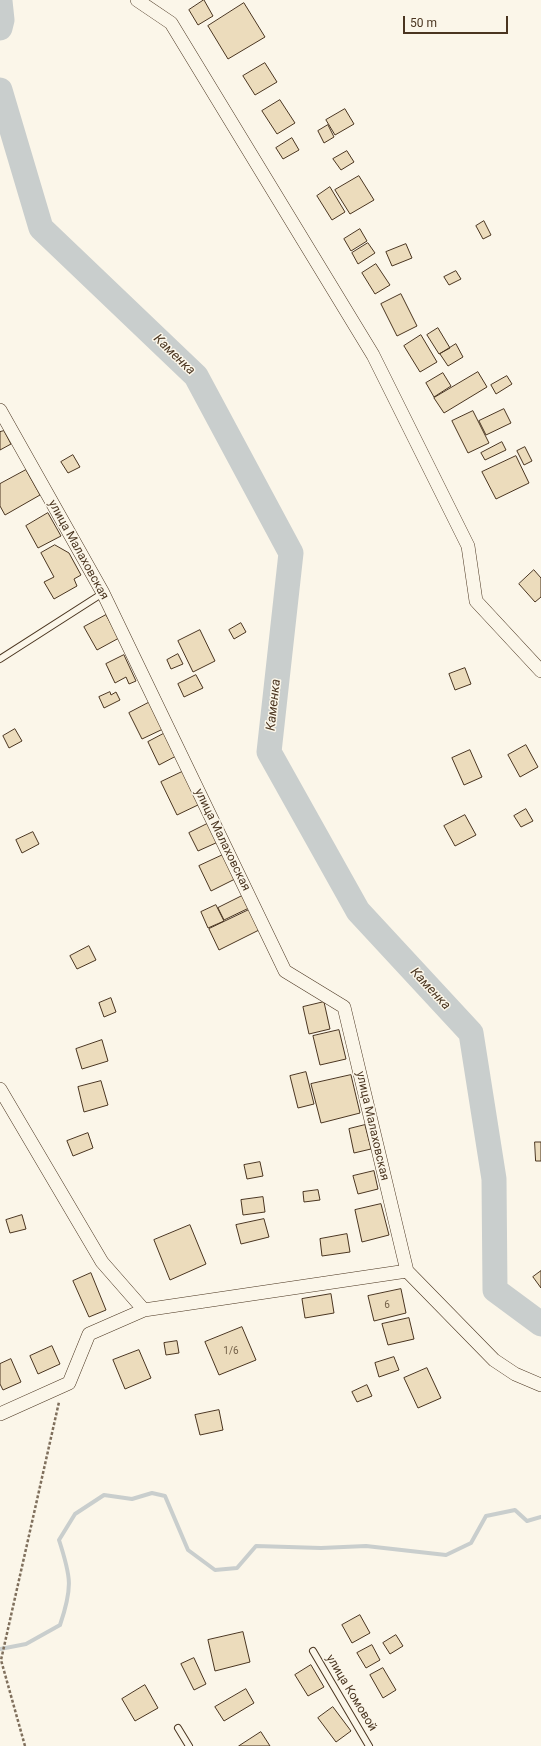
<!DOCTYPE html>
<html>
<head>
<meta charset="utf-8">
<style>
	body { margin:0 }
	#map { position:relative; width:541px; height:1746px; overflow:hidden; background:#fbf6e9; font-family:Roboto,sans-serif }
	canvas { display:block }
	.scale { position:absolute; left:403px; top:16px; width:105px; height:18px; box-sizing:border-box; border:2px solid #4a3520; border-top:0; padding-left:5px; font-size:12px; line-height:14px; white-space:nowrap; color:#4a3520; -webkit-text-stroke:3px #fbf6e9; paint-order:stroke }
</style>
</head>
<body>
<div id="map">
<canvas width="541" height="1746"></canvas>
<div class="scale">50 m</div>
</div>
<script>
const ctx = document.querySelector('canvas').getContext('2d');
ctx.lineJoin = 'round';
function strokePath(path, color, width, dash) { ctx.strokeStyle = color; ctx.lineWidth = width; ctx.lineCap = dash ? 'butt' : 'round'; ctx.setLineDash(dash || []); ctx.stroke(path); }
function paint(path, color) { ctx.fillStyle = color; ctx.fill(path, 'evenodd'); }
function label(font, color, halo, rows, align = 'center') {
  ctx.font = font + ' Roboto,sans-serif'; ctx.lineWidth = 3; ctx.setLineDash([]); ctx.textBaseline = 'middle'; ctx.strokeStyle = halo; ctx.fillStyle = color; for (const [text, x, y, turn = 0] of rows) {
    ctx.save(); ctx.translate(x, y); ctx.rotate((+turn || 0) * Math.PI / 180); ctx.textAlign = isNaN(turn) ? turn : align; if (halo) ctx.strokeText(text, 0, 0); ctx.fillText(text, 0, 0); ctx.restore();
  }
}
strokePath(new Path2D(`
	M0,1649L26,1644L60,1625C73,1587 71,1577 59,1540L75,1514L104,1495L132,1499L152,1493L165,1496L188,1550L215,1570L237,1568L256,1546L321,1548L366,1546L446,1555L471,1543L486,1516L515,1510L527,1521L541,1517`), '#c9cecd', 4);
strokePath(new Path2D(`
	M0,1L2,20L0,28
	M0,90L41,228L196,376L291,553L269,752L358,911L471,1033L494,1179L495,1290L541,1324`), '#c9cecd', 25);
const building = new Path2D(`
	M204,0L213,16L198,25L189,10Z
	M244,3L265,37L228,59L208,26Z
	M265,63L277,82L255,95L243,76Z
	M280,100L295,123L277,134L262,111Z
	M345,109L354,124L335,135L326,120Z
	M328,125L334,137L324,143L318,131Z
	M292,138L299,150L283,159L276,148Z
	M347,151L354,162L341,170L333,159Z
	M359,176L374,200L350,214L335,190Z
	M330,187L345,212L332,220L317,196Z
	M484,221L491,235L483,239L476,226Z
	M360,229L367,241L351,251L344,239Z
	M368,243L375,253L358,264L352,253Z
	M406,244L412,258L392,266L386,252Z
	M376,264L390,285L375,294L362,273Z
	M456,271L461,279L449,285L444,277Z
	M401,294L417,326L397,336L381,304Z
	M438,328L450,348L439,354L427,335Z
	M421,335L437,362L420,372L404,346Z
	M456,344L463,357L448,366L440,354Z
	M478,372L487,387L444,413L434,398Z
	M443,373L451,386L434,397L426,383Z
	M507,376L512,384L496,394L491,385Z
	M504,409L511,423L486,435L479,421Z
	M473,411L489,443L468,453L452,421Z
	M4,431L11,444L0,450V432Z
	M502,442L506,450L485,460L481,453Z
	M525,447L532,461L524,465L517,451Z
	M73,455L80,467L68,473L61,462Z
	M516,456L529,483L496,499L482,472Z
	M26,470L40,495L5,515L0,506V484Z
	M48,513L61,536L38,548L26,526Z
	M55,545L69,553L81,575L74,579L77,586L54,599L44,582L54,577L41,553Z
	M534,570L541,578V597L535,602L519,584Z
	M106,615L119,638L97,650L84,627Z
	M241,623L246,632L234,639L229,630Z
	M200,630L215,661L193,672L178,641Z
	M178,654L183,664L171,669L167,660Z
	M124,655L136,681L129,684L126,677L115,683L106,664Z
	M465,668L471,684L455,690L449,674Z
	M196,675L203,688L184,697L178,684Z
	M110,692L111,695L116,692L120,700L104,708L99,697Z
	M150,702L163,729L142,739L129,713Z
	M15,729L22,741L9,748L3,736Z
	M167,732L178,755L159,765L148,742Z
	M526,745L538,767L520,777L508,755Z
	M470,750L482,777L464,785L452,758Z
	M184,771L200,804L177,815L161,782Z
	M526,809L533,821L521,827L514,816Z
	M465,815L476,835L455,846L444,826Z
	M209,823L218,842L198,851L189,833Z
	M33,832L39,844L22,853L16,840Z
	M225,854L237,878L211,891L199,866Z
	M246,894L251,907L224,920L218,908Z
	M216,905L224,921L208,928L201,912Z
	M253,908L263,928L219,950L209,929Z
	M89,946L96,960L77,969L70,956Z
	M111,998L116,1012L104,1017L99,1003Z
	M324,1002L330,1029L309,1034L303,1007Z
	M339,1030L346,1059L320,1065L313,1036Z
	M102,1040L108,1061L82,1069L76,1049Z
	M306,1072L314,1104L298,1108L290,1076Z
	M351,1075L360,1113L321,1123L311,1084Z
	M101,1081L108,1105L84,1112L78,1087Z
	M365,1125L371,1149L354,1153L349,1129Z
	M88,1133L93,1148L73,1156L67,1141Z
	M535,1142H541V1161H536Z
	M260,1162L263,1176L247,1179L244,1165Z
	M374,1171L378,1189L358,1194L353,1176Z
	M318,1190L320,1200L304,1202L303,1192Z
	M263,1197L265,1212L243,1215L241,1200Z
	M381,1204L389,1235L362,1242L355,1210Z
	M22,1215L26,1229L10,1233L6,1220Z
	M264,1219L269,1237L241,1244L236,1225Z
	M190,1225L206,1264L170,1280L154,1240Z
	M347,1234L350,1252L322,1256L320,1239Z
	M541,1271V1288L533,1277Z
	M91,1273L106,1310L89,1317L73,1281Z
	M401,1289L406,1313L374,1321L368,1296Z
	M331,1294L334,1313L305,1318L302,1299Z
	M409,1318L414,1339L388,1345L382,1324Z
	M242,1327L256,1360L219,1375L205,1342Z
	M177,1341L179,1353L166,1355L164,1343Z
	M52,1346L60,1364L38,1374L30,1356Z
	M139,1350L151,1378L125,1389L113,1360Z
	M394,1357L399,1370L379,1377L375,1363Z
	M11,1359L21,1382L3,1390L0,1384V1364Z
	M427,1368L441,1398L418,1408L404,1378Z
	M367,1385L372,1396L357,1402L352,1392Z
	M219,1410L223,1430L200,1435L195,1415Z
	M360,1615L370,1633L352,1643L342,1625Z
	M243,1632L250,1662L215,1671L208,1640Z
	M396,1635L403,1646L390,1654L383,1643Z
	M372,1645L380,1660L366,1668L357,1653Z
	M194,1658L206,1684L194,1690L181,1664Z
	M311,1665L324,1687L308,1696L295,1675Z
	M383,1668L396,1690L383,1698L370,1675Z
	M145,1685L158,1708L135,1721L122,1699Z
	M246,1689L254,1703L224,1721L215,1707Z
	M333,1707L351,1731L336,1742L318,1718Z
	M261,1732L270,1746H239Z`);
paint(building, '#ecdcbc');
strokePath(building, '#4a3520', 1);
const lane = new Path2D(`
	M0,659L103,593
	M313,1651L369,1746
	M178,1728L189,1746`);
const street = new Path2D(`
	M137,0L171,23L373,355L468,546L476,601L541,671
	M0,410L103,593L285,971L344,1007L407,1271
	M0,1089L102,1262L144,1310L407,1271L494,1360L515,1374L541,1385
	M0,1414L69,1383L89,1334L144,1310`);
strokePath(lane, '#4a3520', 8);
strokePath(street, '#4a3520', 14);
strokePath(new Path2D(`
	M25,1746L1,1660L59,1402`), '#7f6f5c', 2.5, [3, 2]);
strokePath(lane, '#fbf6e9', 6);
strokePath(street, '#fbf6e9', 13);
label('10px', '#725f47', null, [
	["6",387,1305],
	["1/6",231,1351]
]);
label('12px', '#4a3520', '#fbf6e9', [
	["улица Малаховская",78,550,61],
	["улица Малаховская",222,840,64],
	["улица Малаховская",372,1126,77],
	["улица Комовой",351,1693,59]
]);
label('italic 13px', '#4a3520', '#fbf6e9', [
	["Каменка",174,355,44],
	["Каменка",274,705,-84],
	["Каменка",430,989,47]
]);
</script>
</body>
</html>
